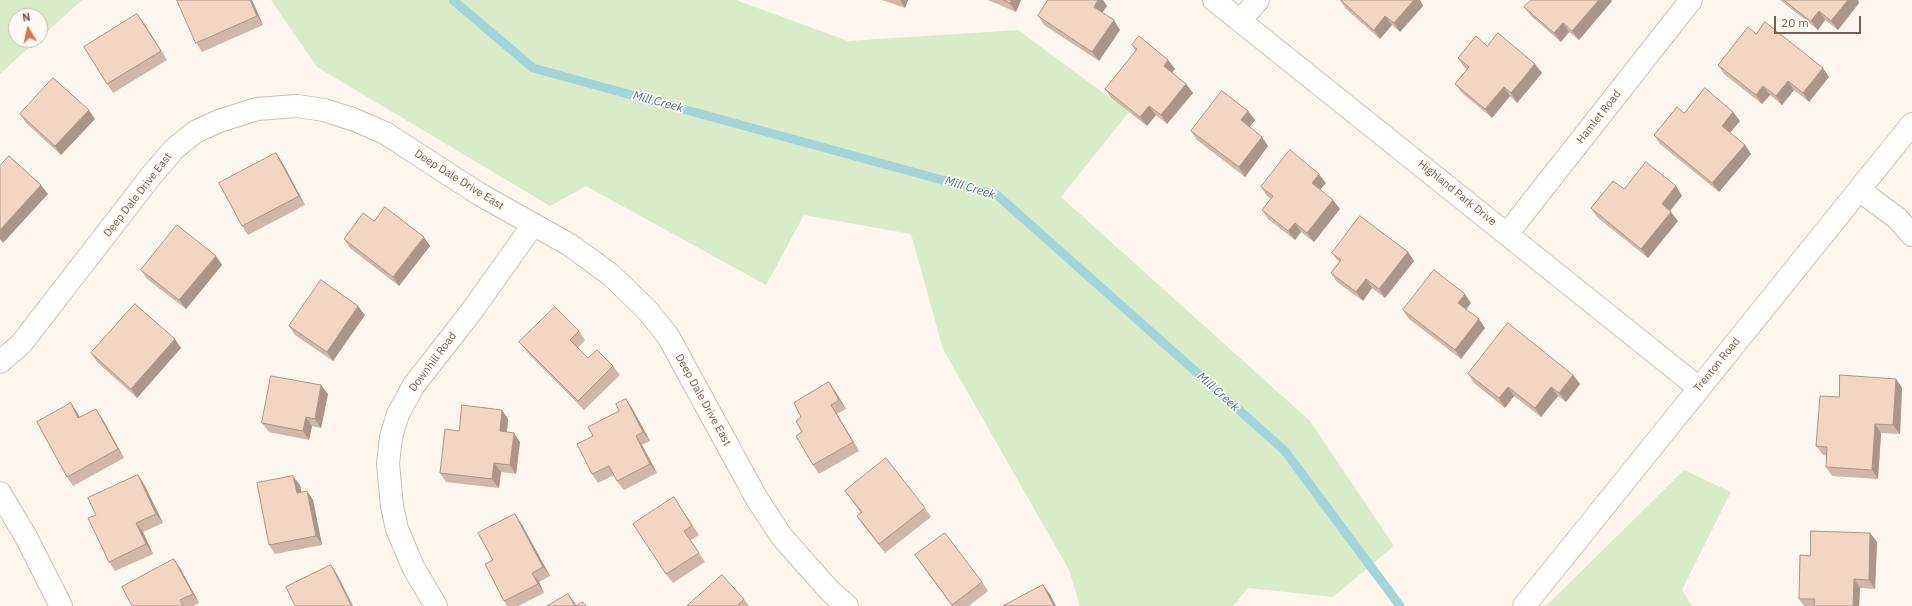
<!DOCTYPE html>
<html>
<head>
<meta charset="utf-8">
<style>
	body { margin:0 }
	#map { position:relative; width:1912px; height:606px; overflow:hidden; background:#fdf6ec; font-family:"IBM Plex Sans",sans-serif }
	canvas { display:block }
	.north { position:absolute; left:8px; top:8px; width:40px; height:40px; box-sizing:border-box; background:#fffaf3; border:1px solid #cabbb1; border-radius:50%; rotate:351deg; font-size:11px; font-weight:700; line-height:16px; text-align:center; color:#7a5c4d }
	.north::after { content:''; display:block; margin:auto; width:14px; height:18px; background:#e76f51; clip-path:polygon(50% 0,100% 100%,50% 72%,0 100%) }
	.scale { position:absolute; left:1774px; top:16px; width:87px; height:18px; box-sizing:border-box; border:2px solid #7a5c4d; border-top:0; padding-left:5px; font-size:12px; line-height:14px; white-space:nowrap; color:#7a5c4d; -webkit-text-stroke:3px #fffaf3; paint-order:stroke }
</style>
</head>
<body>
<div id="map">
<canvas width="1912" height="606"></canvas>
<div class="north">N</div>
<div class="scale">20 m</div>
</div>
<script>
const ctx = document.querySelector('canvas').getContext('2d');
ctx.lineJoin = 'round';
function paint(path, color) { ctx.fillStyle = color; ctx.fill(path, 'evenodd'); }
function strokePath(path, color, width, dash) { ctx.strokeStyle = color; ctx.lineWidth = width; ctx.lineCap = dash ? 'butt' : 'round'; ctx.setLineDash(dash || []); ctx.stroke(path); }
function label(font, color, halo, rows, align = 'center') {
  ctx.font = font + ' "IBM Plex Sans",sans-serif'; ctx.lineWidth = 3.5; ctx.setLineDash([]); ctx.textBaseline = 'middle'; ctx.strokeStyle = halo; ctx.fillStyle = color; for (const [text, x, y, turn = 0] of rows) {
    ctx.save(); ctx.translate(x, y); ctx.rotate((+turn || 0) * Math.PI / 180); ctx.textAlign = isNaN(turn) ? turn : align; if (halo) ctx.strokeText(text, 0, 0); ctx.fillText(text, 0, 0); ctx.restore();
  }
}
paint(new Path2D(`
	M0,0H82L40,38V16H16V40H37L0,74Z
	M271,0H736L848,41L1018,30L1129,112L1061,197L1310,421L1394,546L1333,597L1248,588L1233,606H1080L1069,570L943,349L911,234L804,215L766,285L586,186L550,206L317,67Z
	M1684,470L1731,492L1682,590L1692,606H1546Z`), '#d8ecc9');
strokePath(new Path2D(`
	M453,0L533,68L997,195L1285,451L1400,606`), '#a5d3da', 9);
const minor = new Path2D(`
	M1214,0L1699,388
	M1241,20L1258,0
	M1859,190L1897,218L1912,235
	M1507,234L1691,0
	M0,362L21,344L151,176L174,149L195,132L219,121L257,109L297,106L324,110L355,120L385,133L479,194L570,245L611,275L647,310L668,336L757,499L782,537L829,590L847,606
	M0,493L26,537L61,606
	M436,606L413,567L397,529L392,506L388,464L391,437L398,414L414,385L471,312L533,225`);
const secondary = new Path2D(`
	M1524,606L1912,124`);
strokePath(minor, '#d1beb0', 24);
strokePath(secondary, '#d6c0b0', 24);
strokePath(minor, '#fff', 22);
strokePath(secondary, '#fff', 22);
paint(new Path2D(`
	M252,0L263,25L202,52L196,43Z
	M882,0H908L905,8Z
	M988,0H1021L1016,12Z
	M1048,0H1103L1107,6L1102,13L1120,30L1099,61L1044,25L1038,16Z
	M1340,0H1420L1423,6L1400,32L1392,25L1380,39L1345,8Z
	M1531,0H1611L1612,1L1579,40L1569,32L1561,42L1531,16L1524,7Z
	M1780,0H1858L1859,3L1838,30L1825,20L1818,30Z
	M137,14L167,60L113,93L107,84Z
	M1756,34L1829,77L1809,102L1794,90L1782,105L1770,95L1762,104L1724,74L1718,65Z
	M1132,45L1168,60L1175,69L1172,72L1186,84L1193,93L1167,124L1156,115L1147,126L1111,98L1105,89L1136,51Z
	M1487,46L1542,73L1517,103L1510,96L1492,118L1462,93L1455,84L1467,69L1464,67L1458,58Z
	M1248,111L1255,120L1249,127L1268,146L1245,177L1197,140L1191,131Z
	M1733,112L1740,121L1730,133L1745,145L1751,154L1719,192L1660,144L1654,135L1684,113Z
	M20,114L95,119L61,155L26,123Z
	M276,153L282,162L305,205L248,235L242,226Z
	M1326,183L1320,189L1340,209L1314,242L1301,232L1295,240L1268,219L1262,210L1271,199L1267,196L1261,187Z
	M1676,186L1682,196L1670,211L1678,221L1648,258L1597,217L1591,208L1624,189Z
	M374,221L430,246L399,286L350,248L344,239Z
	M1408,252L1414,261L1385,298L1372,288L1363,301L1337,282L1331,273L1339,262L1332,253Z
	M216,256L222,265L186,309L147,279L141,270Z
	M1471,303L1466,309L1479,319L1485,328L1461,359L1409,319L1403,310Z
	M365,315L333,361L295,335L289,326Z
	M579,331L585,340L578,348L588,358L613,366L620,375L584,410L526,351L519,342Z
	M175,339L181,348L137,398L97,362L91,353Z
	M1468,374L1573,375L1580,384L1566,402L1558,396L1541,417L1514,396L1505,408L1474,383Z
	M1896,379L1902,388L1900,434L1881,433L1878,479L1832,476L1826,467L1827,456L1823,455L1816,446L1839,397Z
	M829,382L835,391L846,409L837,414L859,451L819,474L813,465L802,432L801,417Z
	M328,394L321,428L312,426L309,440L269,432L262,423Z
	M626,399L632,408L650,441L642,445L657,473L624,490L617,481L614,475L598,483L592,474L619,411Z
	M502,410L508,419L507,432L520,442L516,474L501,472L499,488L446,482L440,473L459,431Z
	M77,412L79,417L102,418L124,458L73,486L67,477Z
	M144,484L163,523L143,532L153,554L115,571L109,562L96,515Z
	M300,485L301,492L313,500L322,545L275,554L269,545Z
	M845,491L925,508L931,517L885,553L863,525L857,516L861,513Z
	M674,497L699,535L691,540L705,562L673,583L666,574Z
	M521,523L550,576L539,582L544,593L518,606H507L504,601L493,560Z
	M1870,533L1877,542L1875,589L1860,588L1859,606H1804L1799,599L1810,556Z
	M921,564L982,582L988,591L969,606H952Z
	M180,568L199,603L193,606H132Z
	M744,599L749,606H687Z`), '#d1b7a8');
paint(new Path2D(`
	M250,0H252L263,25L257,16Z
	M900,0H908L905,8Z
	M1011,0H1021L1016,12L1010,3Z
	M1098,0H1103L1107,6L1100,16L1094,7Z
	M1414,0H1420L1423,6L1400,32L1394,23Z
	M1599,0H1611L1612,1L1579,40L1572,31Z
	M1848,0H1858L1859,3L1838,30L1831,21Z
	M1819,11L1825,20L1818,30L1811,21Z
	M137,14L144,23L167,60L161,51Z
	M1385,16L1392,25L1380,39L1374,30Z
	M1114,20L1120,30L1099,61L1092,52Z
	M1563,23L1569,32L1561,42L1554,33Z
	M1168,60L1175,69L1170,75L1164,66Z
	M1535,64L1542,73L1517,103L1511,93Z
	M1823,68L1829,77L1809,102L1803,93Z
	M1788,81L1794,90L1782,105L1776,96Z
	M1186,84L1193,93L1167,124L1161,115Z
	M1763,86L1770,95L1762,104L1756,95Z
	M1504,87L1510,96L1492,118L1485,109Z
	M1149,106L1156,115L1147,126L1140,117Z
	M89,110L95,119L61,155L55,146Z
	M1248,111L1255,120L1247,130L1241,120Z
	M1733,112L1740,121L1728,135L1722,126Z
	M1262,137L1268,146L1245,177L1239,167Z
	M1745,145L1751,154L1719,192L1712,183Z
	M276,153L282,162L305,205L299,196Z
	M1319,174L1326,183L1318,192L1312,183Z
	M41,185L48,194L3,243L0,239V230Z
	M1676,186L1682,196L1668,213L1662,204Z
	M1333,200L1340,209L1314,242L1307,233Z
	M1671,212L1678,221L1648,258L1641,249Z
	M1295,223L1301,232L1295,240L1288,231Z
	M424,237L430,246L399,286L393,277Z
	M1408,252L1414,261L1385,298L1379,289Z
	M216,256L222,265L186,309L179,300Z
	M1366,279L1372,288L1363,301L1356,292Z
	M1465,294L1471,303L1464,312L1458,303Z
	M358,306L365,315L333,361L327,352Z
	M1479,319L1485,328L1461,359L1455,350Z
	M175,339L181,348L137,398L131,389Z
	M1573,375L1580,384L1566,402L1559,393Z
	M1896,379L1902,388L1900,434L1893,425Z
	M829,382L835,391L846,409L839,400Z
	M321,385L328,394L321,428L315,419Z
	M1508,387L1514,396L1505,408L1499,398Z
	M1551,387L1558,396L1541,417L1535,408Z
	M626,399L632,408L650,441L643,432Z
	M71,403L77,412L85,427L78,418Z
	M831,405L837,414L859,451L853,442Z
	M96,409L102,418L124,458L118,449Z
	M502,410L508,419L506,440L500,431Z
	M306,417L312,426L309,440L303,431Z
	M1875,424L1881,433L1878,479L1872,470Z
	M514,433L520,442L516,474L510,465Z
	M636,436L642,445L657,473L650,464Z
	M494,463L501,472L499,488L492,479Z
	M138,475L144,484L163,523L156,514Z
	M293,476L300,485L303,502L297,493Z
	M307,491L313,500L322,545L316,536Z
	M515,514L521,523L550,576L543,567Z
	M136,523L143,532L153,554L146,544Z
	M1870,533L1877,542L1875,589L1869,580Z
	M174,559L180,568L199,603L193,594Z
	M331,565L337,574L353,606H352L351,605Z
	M532,573L539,582L544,593L538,584Z
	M1854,579L1860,588L1859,606H1853Z
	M1043,585L1050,594L1056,606H1054Z
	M568,594L575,603L576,606H575Z`), '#aa9588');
const building = new Path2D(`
	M177,0H250L257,16L196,43Z
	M1004,0H1011L1010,3Z
	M1048,0H1098L1094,7L1114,20L1092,52L1038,16Z
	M1341,0H1414L1394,23L1385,16L1374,30Z
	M1531,0H1599L1572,31L1563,23L1554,33L1524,7Z
	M1784,0H1848L1831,21L1819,11L1811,21Z
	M137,14L161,51L107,84L84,47Z
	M1765,22L1823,68L1803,93L1788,81L1776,96L1763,86L1756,95L1718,65L1748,27L1756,34Z
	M1498,33L1535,64L1511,93L1504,87L1485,109L1455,84L1469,67L1458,58L1476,36L1487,46Z
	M1139,36L1168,60L1164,66L1186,84L1161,115L1149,106L1140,117L1105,89L1137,49L1132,45Z
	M53,78L89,110L55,146L20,114Z
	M1705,88L1733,112L1722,126L1745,145L1712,183L1654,135L1677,107L1684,113Z
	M1222,91L1248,111L1241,120L1262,137L1239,167L1191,131Z
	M1290,150L1319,174L1312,183L1333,200L1307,233L1295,223L1288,231L1262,210L1273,196L1261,187Z
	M276,153L299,196L242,226L219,183Z
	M9,156L41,185L0,230V166Z
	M1646,162L1676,186L1662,204L1671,212L1641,249L1591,208L1613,181L1624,189Z
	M385,207L424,237L393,277L344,239L363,213L374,221Z
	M1360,216L1408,252L1379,289L1366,279L1356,292L1331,273L1341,260L1332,253Z
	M177,225L216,256L179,300L141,270Z
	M1434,270L1465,294L1458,303L1479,319L1455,350L1403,310Z
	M321,280L358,306L327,352L289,326Z
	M135,304L175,339L131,389L91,353Z
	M555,307L579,331L570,340L588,358L597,350L613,366L578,401L519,342Z
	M1508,323L1573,375L1559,393L1551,387L1535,408L1508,387L1499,398L1468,374Z
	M1840,375L1896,379L1893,425L1875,424L1872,470L1826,467L1827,447L1816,446L1820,396L1839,397Z
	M271,376L321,385L315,419L306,417L303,431L262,423Z
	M829,382L839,400L831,405L853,442L813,465L796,436L802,432L796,421L801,417L794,403Z
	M626,399L643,432L636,436L650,464L617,481L609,466L592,474L577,444L593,436L588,427L619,411L616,404Z
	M71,403L78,418L96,409L118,449L67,477L37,422Z
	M462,405L502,410L500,431L514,433L510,465L494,463L492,479L440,473L445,429L459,431Z
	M886,458L925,508L879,544L857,516L862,512L845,491Z
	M138,475L156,514L136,523L146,544L109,562L88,518L96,515L88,498Z
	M293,476L297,493L307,491L316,536L269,545L257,483Z
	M674,497L692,526L684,531L699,553L666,574L633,524Z
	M515,514L543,567L532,573L538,584L504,601L485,564L493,560L478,533Z
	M1811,531L1870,533L1869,580L1854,579L1853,606H1814L1815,599H1799L1800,555L1810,556Z
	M945,533L982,582L952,605L915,555Z
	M174,559L193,594L180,600L183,606H132L122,587Z
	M331,565L351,605L350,606H295L286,587Z
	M722,575L744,599L738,605L739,606H687Z
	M1043,585L1054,606H1003Z
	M568,594L575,606H547Z
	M583,602L586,606H576Z`);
paint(building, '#f3d5c3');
strokePath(building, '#aa9588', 1);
label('11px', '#7a5c4d', '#fffaf3', [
	["Hamlet Road",1599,117,-52],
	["Deep Dale Drive East",459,180,32],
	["Highland Park Drive",1457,193,39],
	["Deep Dale Drive East",138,195,-52],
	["Downhill Road",433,362,-53],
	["Trenton Road",1717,365,-51],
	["Deep Dale Drive East",703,400,61]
]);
label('italic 12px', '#437c86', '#fffaf3', [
	["Mill Creek",658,102,15],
	["Mill Creek",970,188,17],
	["Mill Creek",1218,392,42]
]);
</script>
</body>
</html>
